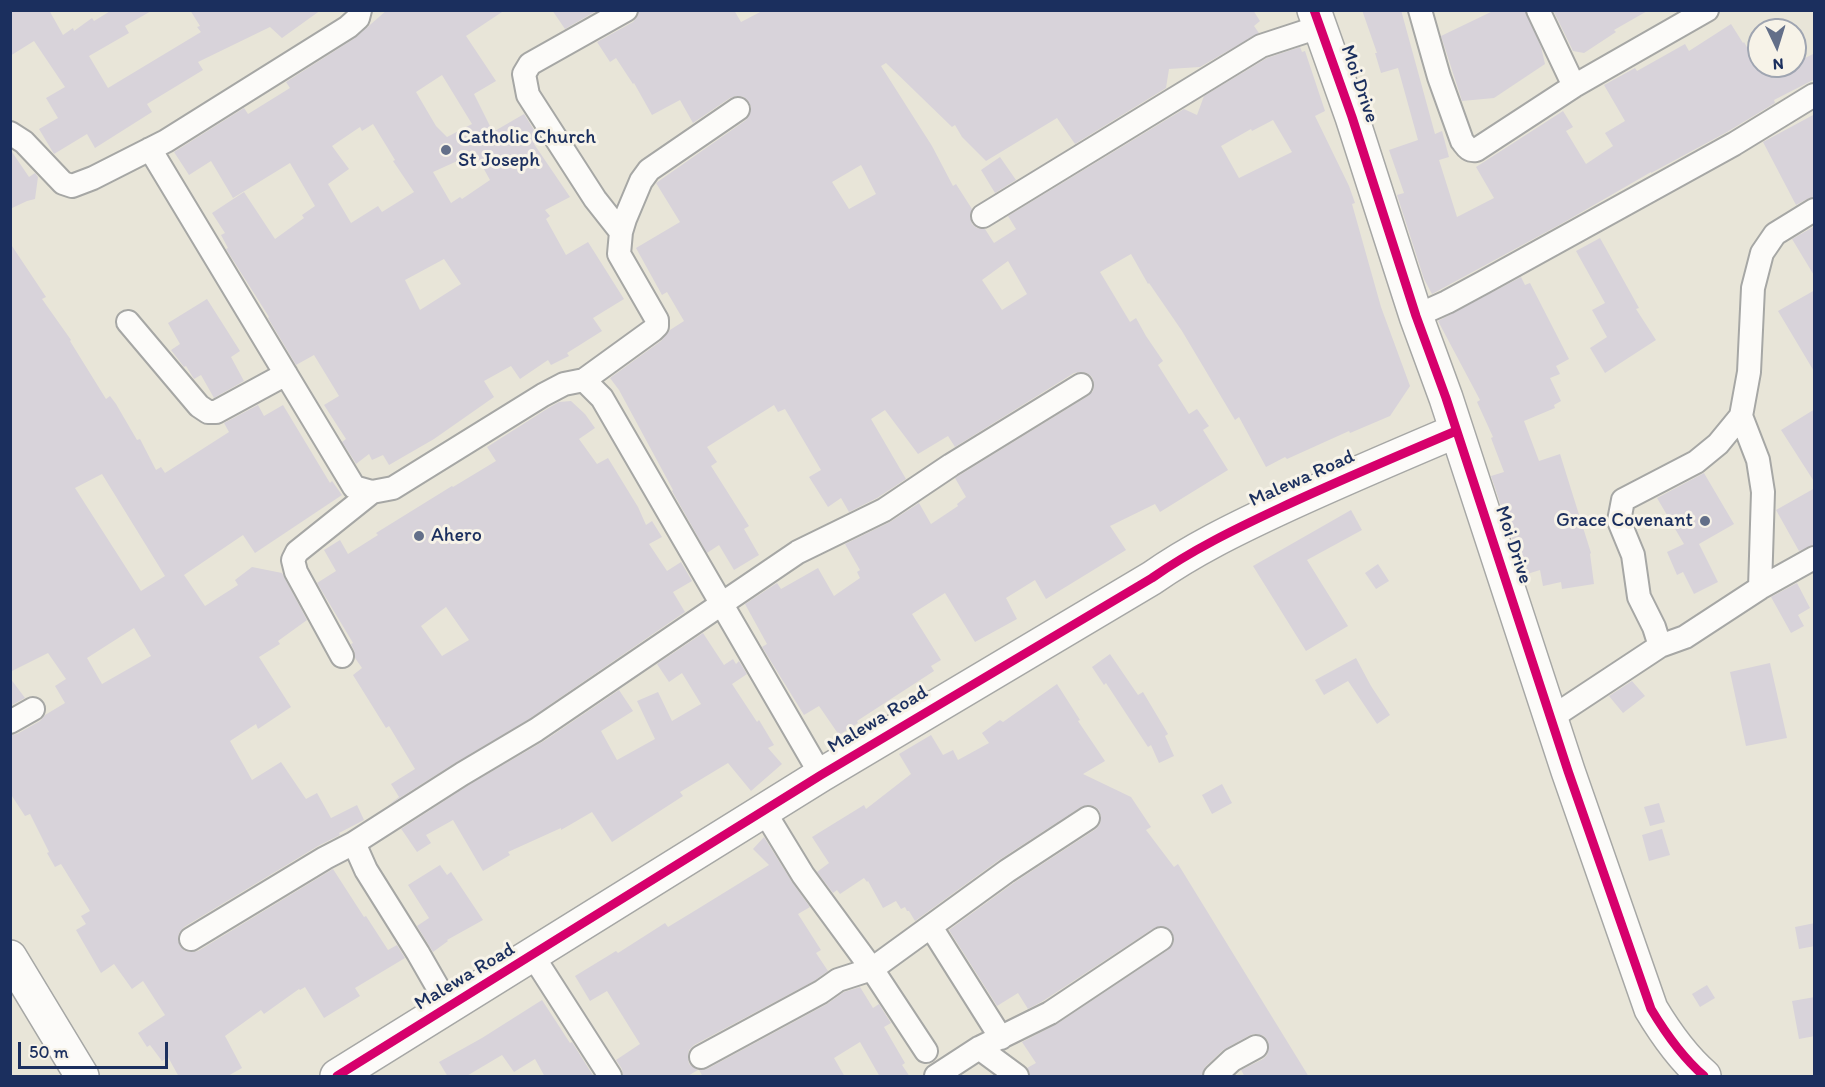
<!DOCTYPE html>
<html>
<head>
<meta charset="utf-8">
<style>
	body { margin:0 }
	#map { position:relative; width:1825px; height:1087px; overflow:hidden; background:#e8e5d8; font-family:Itim,sans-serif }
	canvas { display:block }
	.frame { position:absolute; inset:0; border:12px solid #1b2f5e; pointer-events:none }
	.north { position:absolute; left:1747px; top:18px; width:60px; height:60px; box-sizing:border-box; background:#f7f3e8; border:2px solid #9fa5b1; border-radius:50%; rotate:176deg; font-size:16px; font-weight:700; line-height:24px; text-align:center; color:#1b2f5e }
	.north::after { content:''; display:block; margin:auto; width:21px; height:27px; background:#636f89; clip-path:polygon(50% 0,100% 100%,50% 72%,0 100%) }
	.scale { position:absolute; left:18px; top:1042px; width:150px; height:27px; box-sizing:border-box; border:3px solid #1b2f5e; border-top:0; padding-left:8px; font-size:18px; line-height:21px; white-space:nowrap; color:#1b2f5e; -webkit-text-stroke:4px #f7f3e8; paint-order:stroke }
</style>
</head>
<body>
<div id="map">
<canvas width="1825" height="1087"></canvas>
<div class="frame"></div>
<div class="north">N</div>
<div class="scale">50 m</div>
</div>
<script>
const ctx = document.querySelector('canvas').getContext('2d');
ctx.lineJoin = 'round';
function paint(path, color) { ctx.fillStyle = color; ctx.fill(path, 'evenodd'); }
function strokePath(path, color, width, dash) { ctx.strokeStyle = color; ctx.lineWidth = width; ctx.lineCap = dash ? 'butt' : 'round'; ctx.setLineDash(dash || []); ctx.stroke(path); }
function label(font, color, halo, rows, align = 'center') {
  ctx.font = font + ' Itim,sans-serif'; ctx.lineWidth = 6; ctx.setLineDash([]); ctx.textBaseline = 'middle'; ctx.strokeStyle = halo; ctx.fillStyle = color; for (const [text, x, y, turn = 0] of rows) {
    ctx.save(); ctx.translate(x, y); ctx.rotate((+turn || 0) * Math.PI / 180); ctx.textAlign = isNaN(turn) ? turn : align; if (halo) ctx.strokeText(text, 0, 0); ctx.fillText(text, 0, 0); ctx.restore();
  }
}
paint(new Path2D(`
	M10,10H49L63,35L73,28L74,31L92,18L94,21L112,10H153L125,26L129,33L89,56L108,88L201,32L197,27L200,26L190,10H321L282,38L270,27L198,62L203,70L147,104L152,112L95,148L87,134L54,154L39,129L58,118L46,98L65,87L34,41L10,56Z
	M387,10H505L466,36L496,81L474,94L493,132L524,114L541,141L534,144L570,197L545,210L550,216L546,219L566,255L588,242L624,299L593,318L602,331L567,353L569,356L551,365L548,360L520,379L511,366L484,381L494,397L434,439L389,465L383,455L372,460L369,454L356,464L355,462L342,442L346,439L324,405L339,396L314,355L296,365L268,318L269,317L226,249L228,248L221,235L225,233L212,213L244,192L275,239L304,218L302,215L315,206L290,163L233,198L211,161L189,175L174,152L244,108L248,114L290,88L286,82L355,38ZM442,75L472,124L447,137L436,126L416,92ZM373,124L395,160L393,161L414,192L382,212L378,206L351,223L328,184L349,169L332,146L360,127L362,131ZM475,153L490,180L462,199L460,197L451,203L433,172ZM444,259L461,284L420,310L405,280Z
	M552,10H598L565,29Z
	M639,10H734L741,22L764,10H1253L1260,21L1254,26L1259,33L1200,67L1169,69L1166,88L1075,144L1057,118L986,161L962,137L955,125L952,127L886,63L881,66L932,146L953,186L956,184L972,209L970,216L972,224L977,228L985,229L994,243L1016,229L1008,216L1184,109L1197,115L1204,96L1267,58L1300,47L1302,52L1305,51L1325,111L1315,116L1349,186L1355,203L1352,204L1381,307L1410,386L1390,416L1350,433L1349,431L1287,459L1285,457L1266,467L1239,417L1235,420L1182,331L1149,283L1148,284L1131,254L1100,272L1130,322L1136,318L1146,336L1163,361L1158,365L1189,414L1197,409L1209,426L1203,430L1228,470L1160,512L1155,504L1110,526L1126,550L1046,599L1035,580L1006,598L1017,619L975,642L945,593L912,614L941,660L931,666L934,671L857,721L858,723L839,735L819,706L804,715L762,647L767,644L745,604L777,583L781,589L818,568L834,596L860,578L857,572L860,570L845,544L890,522L919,503L931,524L958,506L957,504L966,497L955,478L1088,396L1093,391L1094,384L1092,377L1087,373L1080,372L1074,373L955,447L948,436L918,454L885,410L871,419L906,479L877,498L849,512L841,498L828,507L809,477L821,470L785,409L778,412L774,405L707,447L717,462L711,466L749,526L744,529L759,555L734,570L719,545L707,553L672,491L673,490L619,390L610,378L661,341L670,330L684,321L667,292L662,295L636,248L680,222L656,183L746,120L750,114L751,107L749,102L744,97L736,96L730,98L693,123L680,100L652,115L634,83L633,84L616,58L610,62L597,42L633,22L637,17ZM1273,120L1292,152L1239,178L1221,146L1251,129L1252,131ZM861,165L876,194L849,209L832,182ZM1008,261L1027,294L1002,310L982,280Z
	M1362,10H1401L1435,134L1442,131L1449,157L1439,160L1457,217L1494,198L1476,167L1563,111L1573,127L1566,131L1586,164L1613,146L1605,133L1625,121L1604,85L1635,68L1637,71L1685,44L1689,51L1731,24L1743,43L1744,42L1762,74L1777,66H1795V63L1815,53V79L1774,100L1775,103L1727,132L1651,173V172L1561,224L1432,294L1424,279L1397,195L1404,193L1389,150L1418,140L1398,68L1381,73L1375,53H1377Z
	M1495,10H1525L1541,47L1545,64L1494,98L1462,101L1441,36Z
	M1553,10H1649L1614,30L1616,32L1584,53L1573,51Z
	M1815,114V197L1807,199L1796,205L1763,142Z
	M10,149L29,177L35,173L38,177L35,199L27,201L10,209Z
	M1000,157L1016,180L995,193L981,170Z
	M1815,226V277L1792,239Z
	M1600,238L1639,308L1636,309L1656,340L1605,373L1590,348L1607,337L1592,310L1605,303L1576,251Z
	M10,243L46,297L42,299L71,340L70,341L106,399L110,396L116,404L137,440L140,439L156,470L161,467L165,473L229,432L224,423L258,405L264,416L283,405L330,483L332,481L342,495L255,553L243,535L184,575L205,606L238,585L235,580L252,567L282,573L307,620L278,641L280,644L259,657L291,707L258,729L256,724L230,741L252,780L281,762L306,799L317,793L331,818L357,805L364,820L339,833L340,835L318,846L184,927L179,933L178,940L180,946L185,951L192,952L198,951L333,869L364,917L366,916L388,950L397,945L405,958L355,988L360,996L324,1018L305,987L300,990L299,989L264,1014L261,1010L225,1036L242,1068L226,1077H179L168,1057L162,1061L150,1045L147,1047L138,1033L165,1015L143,981L132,989L114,964L101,973L76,930L86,924L81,916L90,911L61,864L55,867L47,853L49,852L30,814L25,816L10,793V735L17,734L40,721L45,715L65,703L55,686L66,679L48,653L10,672ZM102,474L165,576L141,591L75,488ZM134,628L151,656L102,684L87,658Z
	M1521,277L1525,285L1530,283L1569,359L1556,366L1560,374L1550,378L1561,401L1554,405L1555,408L1524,421L1539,461L1560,454L1591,553L1590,554L1594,584L1562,589L1561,582L1543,586L1540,570L1524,575L1491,476L1504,472L1491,438L1493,437L1477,402L1480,400L1438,321Z
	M1815,290V373L1778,311Z
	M207,299L240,351L231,357L244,381L214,398L201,375L194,379L186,366L184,367L171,350L180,344L168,323Z
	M571,401L585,414L595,428L579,439L597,464L608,458L638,507L646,525L652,521L662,537L649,544L667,571L681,562L692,581L673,592L685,612L529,719L455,763L387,806L399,797L391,784L415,769L389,726L386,728L353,675L362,668L355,658L354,650L351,644L353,643L317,583L336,571L324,550L340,540L348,554L378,535L376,533L452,486L453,487L496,461L487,447L550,407L559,402ZM446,607L469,640L442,656L421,626Z
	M1815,409V483L1781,430Z
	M1704,473L1734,524L1699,544L1718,582L1694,594L1683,572L1677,575L1667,552L1684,544L1657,498Z
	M1815,488V545L1799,551L1776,510Z
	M1351,510L1362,530L1307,560L1348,626L1306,651L1253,566Z
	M1378,564L1389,581L1376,589L1365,573Z
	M1797,583L1810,608L1798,615L1804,626L1791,633L1771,597Z
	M703,633L724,665L733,659L736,664L739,661L747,674L732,684L757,722L759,720L774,745L768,748L782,764L751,791L728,763L680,792L683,796L612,842L592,812L561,830V828L508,852L510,855L483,871L453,820L426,835L431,843L417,852L402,830L401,829L469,785L544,741L619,690L633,711L601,731L617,760L655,739L637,701L658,692L672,721L701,704L682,673L669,682L657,664Z
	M1110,654L1138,695L1143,692L1168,734L1165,736L1174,756L1159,763L1151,745L1148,747L1106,683L1104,685L1092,667Z
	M1356,658L1371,686L1390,715L1377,724L1348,681L1324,695L1315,680Z
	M1770,663L1787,738L1746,746L1730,672Z
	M10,678L25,698L10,706Z
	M1632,681L1645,696L1623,713L1609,696Z
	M1057,684L1080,720L1078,721L1105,761L1083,774L1131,797L1151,827L1146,830L1174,867L1178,864L1309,1077H1245L1241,1070L1263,1059L1267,1055L1269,1048L1268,1041L1264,1036L1256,1034L1250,1035L1223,1050L1205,1067L1202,1077H1030L1027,1068L1036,1063L1022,1042L1057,1024L1168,950L1173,944L1174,939L1172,932L1166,927L1160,926L1154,928L1043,1001L1028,1009L1018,993L997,1006L949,930L1015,882L1096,829L1100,824L1101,817L1099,810L1094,806L1087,805L1081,807L999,860L915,921L909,911H907L905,907L901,909L896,901L883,908L868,881L867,882L864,878L840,894L837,890L833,893L817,872L829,863L812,837L864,805L866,809L911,774L899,754L931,735L943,755L953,750L958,760L989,743L982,733L1000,720L1003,722Z
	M1222,784L1232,803L1212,814L1202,795Z
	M1659,803L1665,822L1650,826L1644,807Z
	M1662,829L1670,855L1649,861L1642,835Z
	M764,837L792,882L810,907L798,914L821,950L816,953L828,971L814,981L694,1045L689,1050L688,1057L689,1064L698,1070L686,1077H623L622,1069L616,1060L640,1044L607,991L590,1001L575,976L616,951L618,953L665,923L668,927L696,910L769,865L753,849Z
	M440,865L447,875L451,872L483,920L447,940L448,941L433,952L417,926L429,918L408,885Z
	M1815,923V946L1799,949L1795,927Z
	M1707,985L1715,998L1700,1007L1692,994Z
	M860,987L873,1008L879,1004L891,1023L884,1027L905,1063L902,1065L910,1077H880L860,1042L834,1058L845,1077H703L699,1070L707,1069L827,1004L844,992Z
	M1815,997V1036L1799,1039L1792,1001Z
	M542,1000L570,1043L572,1042L594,1077H545L535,1059L514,1072L502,1055L465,1077H448L439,1062L482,1038Z`), '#d8d3da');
const street = new Path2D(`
	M1420,10L1439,77L1462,141C1466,146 1468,151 1476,150L1574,86L1707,10
	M1538,10L1574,86
	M10,133L24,142L63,183L72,186L93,178L166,141L348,27L358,18L360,10
	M150,149L354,487L372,492L393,488L543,395L564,384L584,380L653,330L657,326V320L619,254L621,232L625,219L641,181L649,170L738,109
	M983,216L1261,46L1319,27
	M621,232L595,199L528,95L524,74L530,64L626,10
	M1416,316L1447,302L1484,282L1734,144L1814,95
	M128,322L199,406L208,412H216L286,374
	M584,380L602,398L821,775
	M1741,416L1758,460L1763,492L1760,588
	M1660,646L1654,627L1639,597L1633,555L1619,521L1623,500L1696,462L1718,444L1741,416L1749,372L1753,288L1762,253L1775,234L1814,210
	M342,656L296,572L293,560L297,552L372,492
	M1551,718L1660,646L1685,637L1760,588L1814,558
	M10,722L33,709
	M764,811L803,875L872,969L926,1051
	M354,843L462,774L536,730L798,552L884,510L951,465L1081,385
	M931,927L1001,1038
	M191,939L325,858L354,843L366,870L418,953L449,1007
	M533,956L610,1076
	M979,1048L1017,1076
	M701,1057L821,992L838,980L872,969L1007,871L1088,818
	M936,1076L979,1048L1050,1013L1161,939
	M1215,1076L1232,1060L1256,1047`);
const secondary = new Path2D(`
	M1314,10L1352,117L1416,316L1446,398L1568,771L1651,1009C1666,1034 1682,1057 1704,1076
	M10,957L82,1076
	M337,1076L821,775L1152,578C1192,550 1235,529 1280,508C1338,481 1397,456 1456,431`);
strokePath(street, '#a6a7a5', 26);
strokePath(secondary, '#a6a7a5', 36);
strokePath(street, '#fcfbf9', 22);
strokePath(secondary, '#fcfbf9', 33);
strokePath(new Path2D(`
	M1314,10L1352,117L1416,316L1446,398L1568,771L1651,1009C1666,1034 1682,1057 1704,1076
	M337,1076L821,775L1152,578C1192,550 1235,529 1280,508C1338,481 1397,456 1456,431`), '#d6006c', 9);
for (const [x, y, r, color] of [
	[446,150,6,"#636f89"],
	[1705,521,6,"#636f89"],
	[419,536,6,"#636f89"]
]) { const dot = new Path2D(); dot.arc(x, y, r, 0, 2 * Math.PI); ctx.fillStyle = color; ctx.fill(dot); strokePath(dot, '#f7f3e8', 2); }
label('20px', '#1b2f5e', '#f7f3e8', [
	["Moi Drive",1359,84,71],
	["Malewa Road",1302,479,-24],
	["Moi Drive",1513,545,72],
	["Malewa Road",878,720,-31],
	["Malewa Road",465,977,-31]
]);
label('20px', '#1b2f5e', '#f7f3e8', [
	["Catholic Church",458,138],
	["St Joseph",458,161],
	["Grace Covenant",1693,521,"right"],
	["Ahero",431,536]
], 'left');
</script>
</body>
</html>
